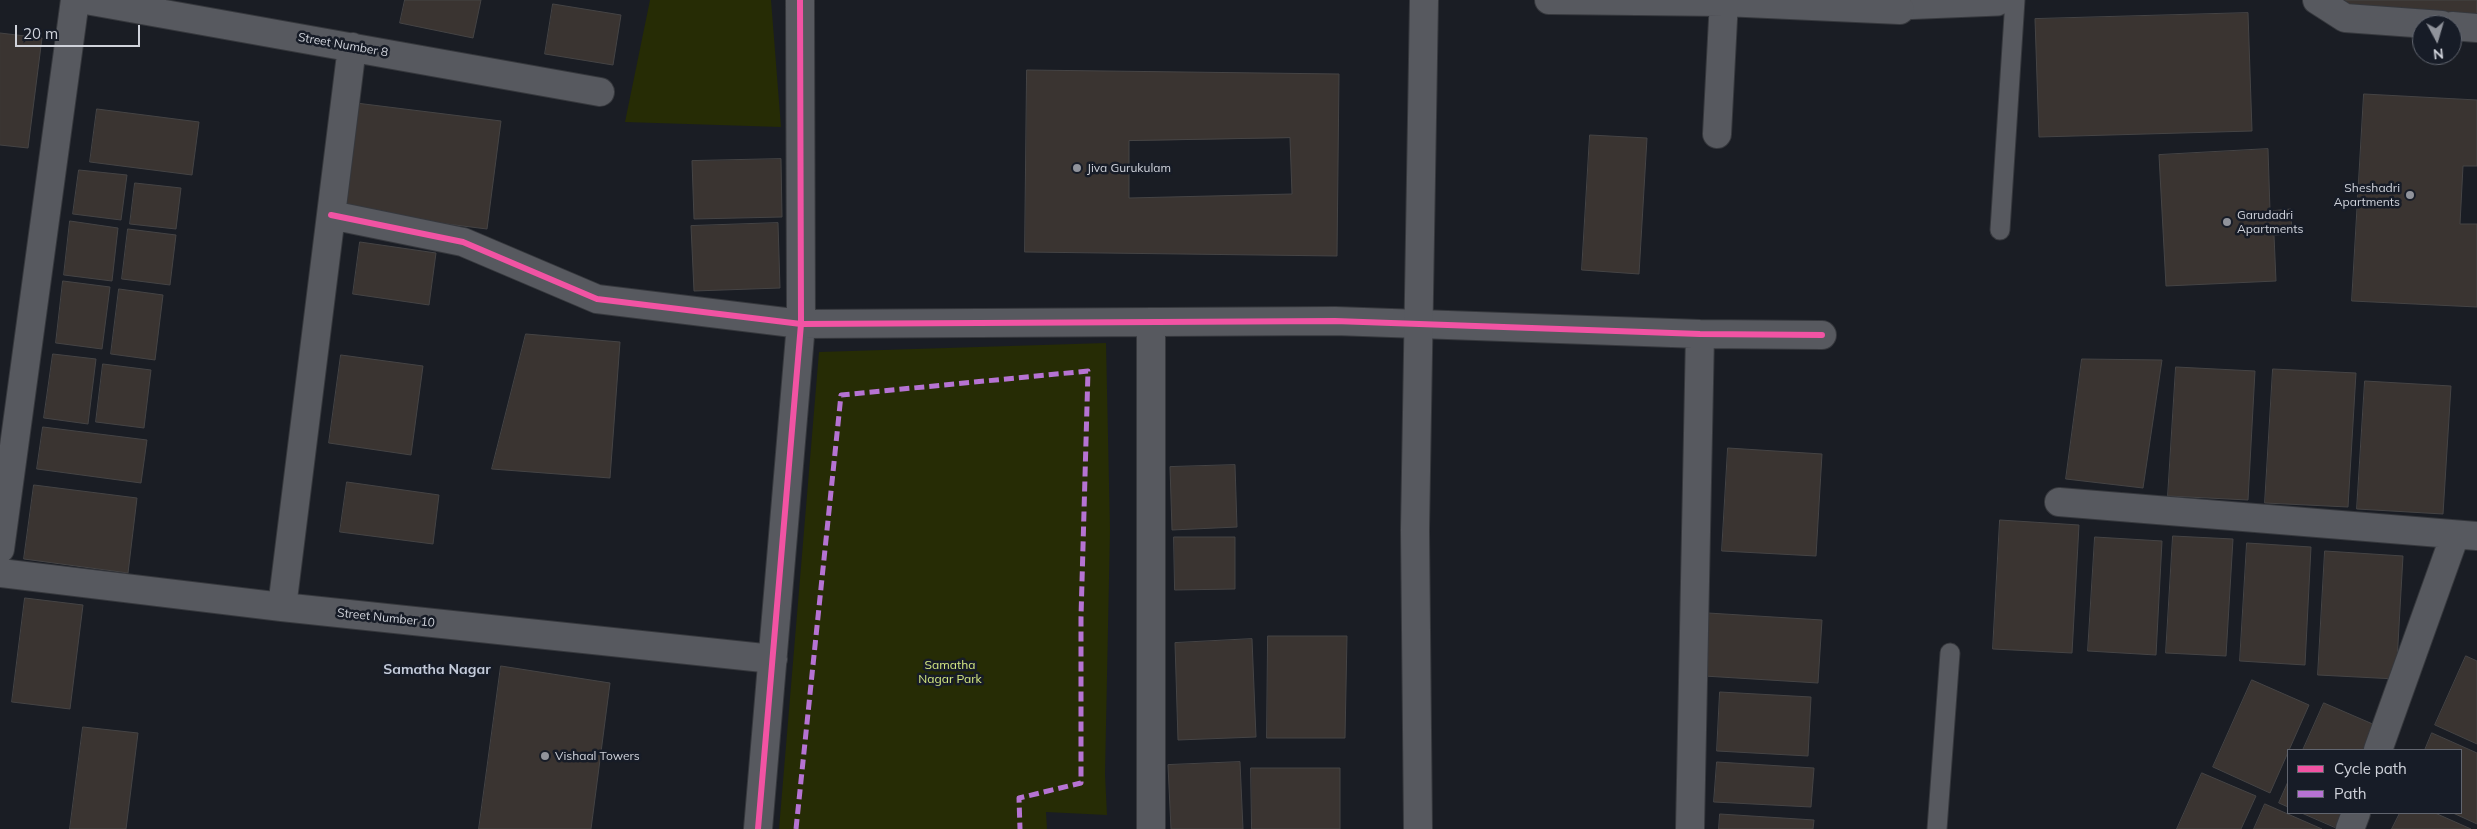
<!DOCTYPE html>
<html>
<head>
<meta charset="utf-8">
<style>
	body { margin:0 }
	#map { position:relative; width:2477px; height:829px; overflow:hidden; background:#1a1d24; font-family:Mulish,sans-serif }
	canvas { display:block }
	.legend { position:absolute; left:2287px; top:749px; width:175px; height:65px; box-sizing:border-box; background:#171c27; border:1px solid #61656f; margin:0; padding:6px 9px; list-style:none; font-size:15px; color:#d0d3db }
	.legend li { display:flex; align-items:center; gap:10px; height:25px }
	.legend b { width:25px; border:1px solid #61656f }
	.north { position:absolute; left:2412px; top:15px; width:50px; height:50px; box-sizing:border-box; background:#171c27; border:1px solid #61656f; border-radius:50%; rotate:174deg; font-size:14px; font-weight:700; line-height:20px; text-align:center; color:#d0d3db }
	.north::after { content:''; display:block; margin:auto; width:18px; height:22px; background:#90939b; clip-path:polygon(50% 0,100% 100%,50% 72%,0 100%) }
	.scale { position:absolute; left:15px; top:25px; width:125px; height:22px; box-sizing:border-box; border:2px solid #d0d3db; border-top:0; padding-left:6px; font-size:15px; line-height:18px; white-space:nowrap; color:#d0d3db; -webkit-text-stroke:4px #171c27; paint-order:stroke }
</style>
</head>
<body>
<div id="map">
<canvas width="2477" height="829"></canvas>
<ul class="legend">
<li><b style="height:6px;background:#f153a3"></b>Cycle path</li>
<li><b style="height:6px;background:#b673d3"></b>Path</li>
</ul>
<div class="north">N</div>
<div class="scale">20 m</div>
</div>
<script>
const ctx = document.querySelector('canvas').getContext('2d');
ctx.lineJoin = 'round';
function paint(path, color) { ctx.fillStyle = color; ctx.fill(path, 'evenodd'); }
function strokePath(path, color, width, dash) { ctx.strokeStyle = color; ctx.lineWidth = width; ctx.lineCap = dash ? 'butt' : 'round'; ctx.setLineDash(dash || []); ctx.stroke(path); }
function label(font, color, halo, rows, align = 'center') {
  ctx.font = font + ' Mulish,sans-serif'; ctx.lineWidth = 5; ctx.setLineDash([]); ctx.textBaseline = 'middle'; ctx.strokeStyle = halo; ctx.fillStyle = color; for (const [text, x, y, turn = 0] of rows) {
    ctx.save(); ctx.translate(x, y); ctx.rotate((+turn || 0) * Math.PI / 180); ctx.textAlign = isNaN(turn) ? turn : align; if (halo) ctx.strokeText(text, 0, 0); ctx.fillText(text, 0, 0); ctx.restore();
  }
}
paint(new Path2D(`
	M650,0H771L781,127L625,122Z
	M1106,343L1110,530L1105,774L1107,815L1046,812L1047,829H779L819,352Z`), '#262c05');
const building = new Path2D(`
	M405,0H481L473,38L400,23Z
	M2336,0H2477V22L2336,10Z
	M553,4L621,15L613,65L545,54Z
	M2248,13L2252,131L2039,137L2035,19Z
	M0,33L42,38L28,148L0,145Z
	M1027,70L1339,74L1337,256L1025,252ZM1290,138L1292,194L1129,198V141Z
	M2364,94L2477,100V166H2463L2460,224H2477V307L2352,301Z
	M356,103L501,121L487,229L342,211Z
	M97,109L199,122L192,175L90,162Z
	M1590,135L1647,138L1639,274L1582,270Z
	M2268,149L2270,211L2291,209L2292,234L2274,235L2276,281L2166,286L2159,155Z
	M781,159L782,217L694,219L692,161Z
	M79,170L127,175L121,220L73,214Z
	M135,183L181,188L176,229L130,224Z
	M70,221L118,228L112,281L64,275Z
	M778,223L780,288L694,291L691,226Z
	M128,229L176,235L170,285L122,279Z
	M360,242L436,253L429,305L353,294Z
	M63,281L110,287L102,349L56,343Z
	M119,289L163,295L155,360L111,354Z
	M526,334L620,342L610,478L492,469Z
	M53,354L96,359L88,424L44,418Z
	M341,355L423,366L411,455L329,443Z
	M2082,359L2162,360L2143,488L2066,479Z
	M103,364L151,370L144,428L96,422Z
	M2176,367L2255,371L2248,500L2168,496Z
	M2273,369L2356,373L2348,507L2265,503Z
	M2365,381L2451,386L2443,514L2357,509Z
	M43,427L147,440L141,483L37,469Z
	M1728,448L1822,454L1816,556L1722,551Z
	M1235,465L1237,527L1172,530L1170,467Z
	M347,482L439,495L433,544L340,532Z
	M34,485L137,498L128,573L24,559Z
	M2000,520L2079,525L2072,653L1993,649Z
	M2173,536L2233,539L2226,656L2166,653Z
	M1174,537H1235V589L1175,590Z
	M2095,537L2162,541L2156,655L2088,651Z
	M2247,543L2311,547L2305,665L2240,661Z
	M2325,551L2403,556L2396,679L2318,675Z
	M25,598L83,605L70,709L12,702Z
	M1708,613L1822,620L1818,683L1704,676Z
	M1268,636H1347L1345,738H1267Z
	M1252,639L1256,737L1178,740L1175,643Z
	M2466,656L2477,661V744L2435,725Z
	M501,666L610,683L591,829H479Z
	M2252,680L2309,705L2270,793L2213,767Z
	M1720,692L1811,697L1808,756L1717,751Z
	M2324,703L2382,728L2372,750H2303Z
	M83,727L138,733L126,829H70Z
	M2432,733L2477,753V824L2453,813H2461V750H2425Z
	M1240,762L1243,829H1171L1168,765Z
	M1717,762L1814,768L1811,807L1714,802Z
	M1251,768H1340V829H1252Z
	M2202,773L2256,796L2241,829H2177Z
	M2288,782V807L2279,803Z
	M2265,804L2322,829H2254Z
	M2302,813H2344L2337,828Z
	M2400,813H2435L2471,829H2392Z
	M1720,814L1814,820L1813,829H1719Z`);
paint(building, '#3a3431');
strokePath(building, '#454445', 1);
const service = new Path2D(`
	M1900,10L1998,6L2010,0
	M2000,230L2015,0
	M1937,829L1950,653`);
const minor = new Path2D(`
	M86,0L600,92
	M800,0L801,324L1335,321L1700,334L1822,335
	M1549,0L1724,2L1900,10
	M2317,0L2345,18L2442,25
	M2452,26L2477,28
	M1717,134L1724,0
	M331,215L463,242L597,299L801,324L758,829
	M2059,502L2477,536
	M0,549L75,0
	M0,573L282,607L773,659
	M282,607L352,47
	M2378,750L2455,535
	M1151,829V322
	M1690,829L1700,334
	M2350,829L2356,813`);
const tertiary = new Path2D(`
	M1418,829L1415,530L1424,0`);
strokePath(service, '#36383d', 21);
strokePath(minor, '#36383d', 30);
strokePath(tertiary, '#36383d', 30);
strokePath(service, '#57595f', 19);
strokePath(minor, '#57595f', 28);
strokePath(tertiary, '#57595f', 28);
strokePath(new Path2D(`
	M796,829L841,395L1088,371L1081,617V783L1019,798L1020,829`), '#b673d3', 5, [10, 5]);
strokePath(new Path2D(`
	M800,0L801,324L1335,321L1700,334L1822,335
	M331,215L463,242L597,299L801,324L758,829`), '#f153a3', 6);
for (const [x, y, r, color] of [
	[1077,168,5,"#90939b"],
	[2410,195,5,"#90939b"],
	[2227,222,5,"#90939b"],
	[545,756,5,"#90939b"]
]) { const dot = new Path2D(); dot.arc(x, y, r, 0, 2 * Math.PI); ctx.fillStyle = color; ctx.fill(dot); strokePath(dot, '#171c27', 2); }
label('12px', '#d0d3db', '#171c27', [
	["Street Number 8",343,45,10],
	["Street Number 10",386,618,6]
]);
label('12px', '#d0d3db', '#171c27', [
	["Jiva Gurukulam",1087,168],
	["Sheshadri",2400,188,"right"],
	["Apartments",2400,202,"right"],
	["Garudadri",2237,215],
	["Apartments",2237,229],
	["Vishaal Towers",555,756]
], 'left');
label('12px', '#d5e882', '#171c27', [
	["Samatha",950,665],
	["Nagar Park",950,679]
]);
label('bold 14px', '#c3cad9', '#171c27', [
	["Samatha Nagar",437,670]
]);
</script>
</body>
</html>
